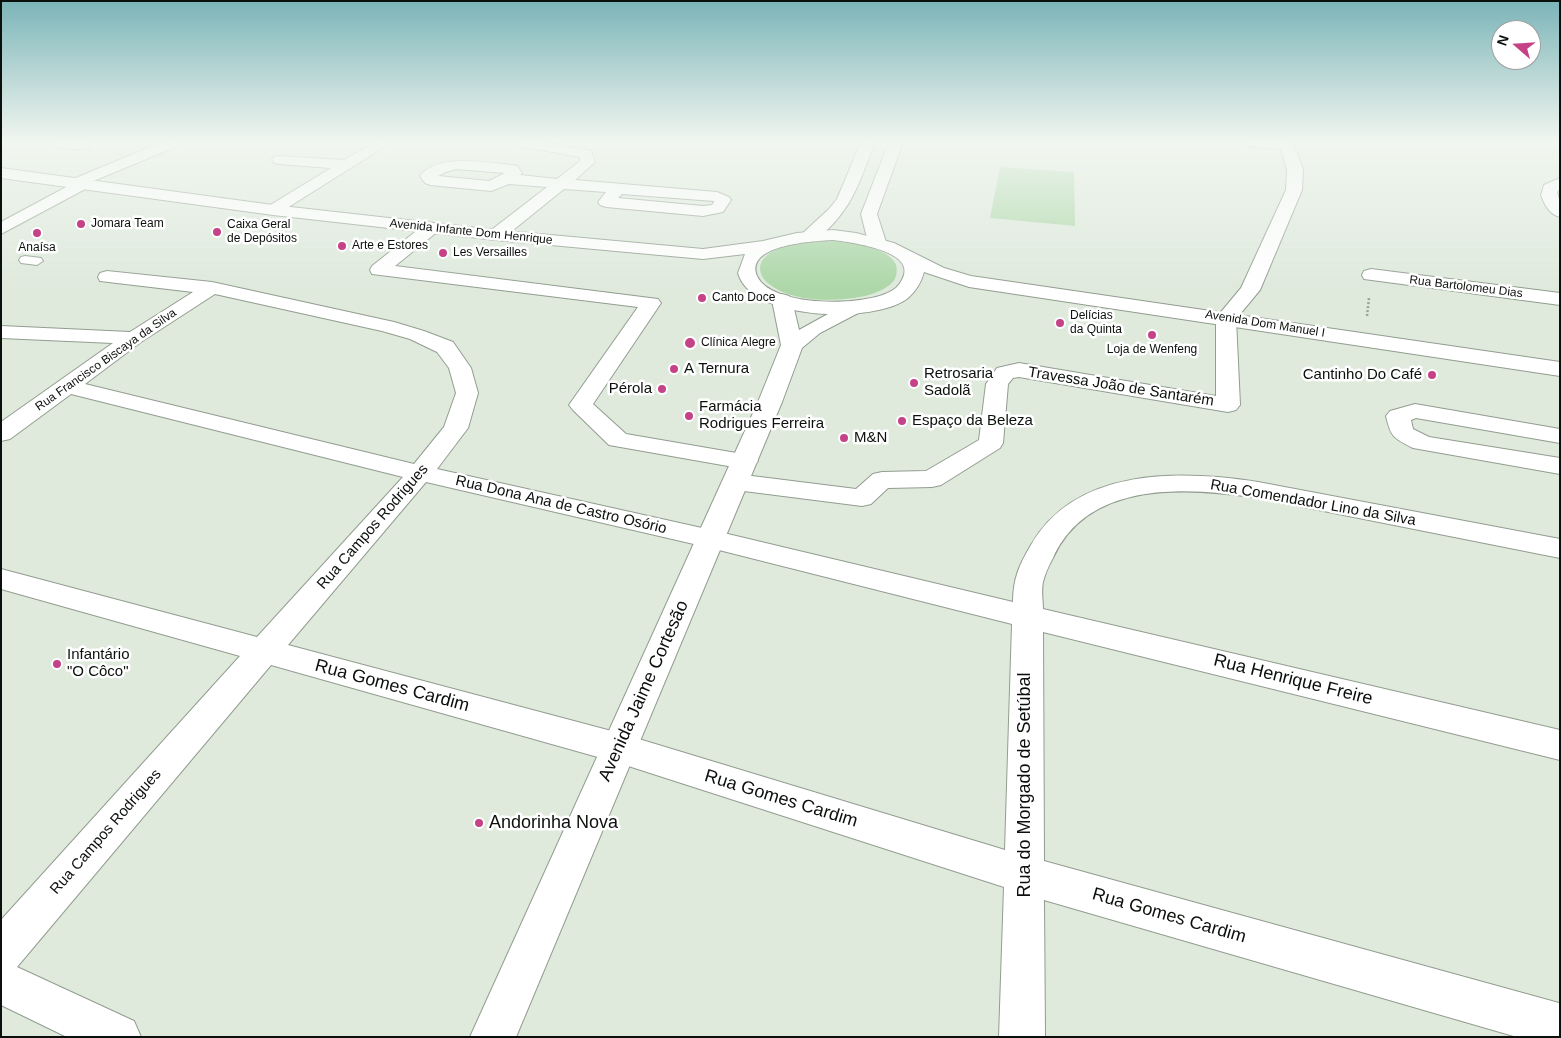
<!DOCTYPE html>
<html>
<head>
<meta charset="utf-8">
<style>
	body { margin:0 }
	#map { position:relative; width:1561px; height:1038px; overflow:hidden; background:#dfeadd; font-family:Arial,sans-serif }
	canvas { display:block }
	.frame { position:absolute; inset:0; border:2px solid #0c100c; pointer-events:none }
	.north { position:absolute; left:1491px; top:20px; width:50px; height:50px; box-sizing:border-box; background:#fff; border:1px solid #9e9f9e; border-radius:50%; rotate:289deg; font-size:14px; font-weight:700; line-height:20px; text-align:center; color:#0c100c }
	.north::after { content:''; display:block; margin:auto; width:18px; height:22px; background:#c64287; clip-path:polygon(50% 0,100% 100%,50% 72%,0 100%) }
</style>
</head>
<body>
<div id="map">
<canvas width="1561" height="1038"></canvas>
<div class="frame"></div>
<div class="north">N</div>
</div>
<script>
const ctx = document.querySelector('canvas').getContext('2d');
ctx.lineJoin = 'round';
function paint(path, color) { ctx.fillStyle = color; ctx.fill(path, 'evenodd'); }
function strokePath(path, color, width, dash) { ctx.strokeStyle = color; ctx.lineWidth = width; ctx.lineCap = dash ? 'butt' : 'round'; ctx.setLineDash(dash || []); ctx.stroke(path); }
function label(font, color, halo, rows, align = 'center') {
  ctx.font = font + ' Arial,sans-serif'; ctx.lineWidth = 5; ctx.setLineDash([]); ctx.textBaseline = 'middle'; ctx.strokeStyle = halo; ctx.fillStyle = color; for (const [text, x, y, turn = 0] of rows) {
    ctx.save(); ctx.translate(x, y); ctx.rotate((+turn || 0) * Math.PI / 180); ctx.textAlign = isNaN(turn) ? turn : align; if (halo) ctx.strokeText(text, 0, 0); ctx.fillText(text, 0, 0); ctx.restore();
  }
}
paint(new Path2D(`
	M1000,167L1074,172L1075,226L990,218Z
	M819,240C836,241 906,245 896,276C893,287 876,293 865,296C837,302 793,303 769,284C764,280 760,275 760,268C761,247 803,242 819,240Z`), '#add7a9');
const lane = new Path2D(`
	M25,256L41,258L43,261L37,265L21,263L19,260L21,257Z`);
const street = new Path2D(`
	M48,142H88L90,145L88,148C79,150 55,149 48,142Z
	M162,142H182L180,145L91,182L89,187L1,234V222L70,185L68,183L71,180Z
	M375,142H392L279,213H267L265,210L267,207L331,168L279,164L274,163L272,160L274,157L279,156L344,160Z
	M512,142H544L591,151L595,162L575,180L717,192L729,197L731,200L723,212L703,216L606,207L600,205L598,202L606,192L564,189L502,239L496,240L490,239L487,235L490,231L547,187L509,184L491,191L430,185L425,183L420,176C437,153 487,163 512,165L517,166L522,173L520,175L557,179L580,161V157L519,146ZM456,169L505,173L489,181L438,176L446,172ZM622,194L714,201V202L712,205L703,206L618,198Z
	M1241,142H1291L1298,155L1303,170L1302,190L1260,290L1236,319L1240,405L1236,410L1228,412L1019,377L1013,378L1008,384L1003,443L1000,448L941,485L932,487L888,488L871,504L862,506L736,490L727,488L723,482L727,476L736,474L856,489L873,474L882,472L926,471L979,440L986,384L997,368L1019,363L1216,396V318L1241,288L1286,190L1287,170L1281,149L1248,146Z
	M1560,178V189L1557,192L1560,202V217C1550,215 1544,204 1541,195L1544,185Z
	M431,223L437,224L440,228L437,232L395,266L658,299L661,303L593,404L626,434L754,456L758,461L754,466L745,469L609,445L573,410L569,405L638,307L372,274L370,270L372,266L425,224Z
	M1371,269L1560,293V305L1364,279L1362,275L1364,271Z
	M107,271L212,282L394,322L424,331L453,342L471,368L478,393L468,428L437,469L711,530L1013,602C1013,579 1019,565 1031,545C1076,467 1180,470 1258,482L1560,539V558L1258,498C1188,487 1088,480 1053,558C1049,565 1045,574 1043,582C1041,591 1043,601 1043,609L1560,730V760L1043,632L1044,861L1559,1003L1560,1037H1517L1044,900L1045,1037H999L1004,887L619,763L271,665L17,967L134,1021L141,1037H67L1,1005V920L240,656L1,589V569L257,637L403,477L71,394L10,439L1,441V422L113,343L1,338V326L130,332L193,292L100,281L98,277L100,273ZM215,294L382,331L410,339L437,352L449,368L456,393L444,427L414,464L85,384L141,342ZM426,482L711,548L1012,624L1005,850L619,733L288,645Z
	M1415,404L1560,429V443L1416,418L1411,420L1413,429L1429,437L1560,458V474L1413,448C1394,438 1391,438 1386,416L1390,411Z`);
const secondary = new Path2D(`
	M861,142H875C861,177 855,203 827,230C819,237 815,242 804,240L801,236L804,232L829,209L837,199Z
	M889,142H903L877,214L886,242L883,246L877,247L871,246L868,242L861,214Z
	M782,294L789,296L792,300L799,330L848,303L855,301L862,303L865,307L862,311L820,333L802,348L782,402L516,1037H470L758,402L781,345L772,300L775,296Z`);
const primary = new Path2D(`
	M1,168L273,205L496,230L703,249L763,241L797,233L833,230L856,233L894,243L944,268L971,276L1560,362V376L969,287L924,272C921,283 916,291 908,298C875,324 751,321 738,273L745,254L703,259L496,240L273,215L1,178ZM833,240C849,242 912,250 904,275C902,281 898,287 893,290C868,307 771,308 757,276C744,244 816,241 833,240Z`);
strokePath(lane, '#929d90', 2);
strokePath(street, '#929d90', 2);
strokePath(secondary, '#929d90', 2);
strokePath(primary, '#929d90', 2);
strokePath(new Path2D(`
	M1367,316L1369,298`), '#99a298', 2.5, [2, 2]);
paint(lane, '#fff');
paint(street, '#fff');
paint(secondary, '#fff');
paint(primary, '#fff');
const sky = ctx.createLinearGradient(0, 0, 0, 288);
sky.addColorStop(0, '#7bb4b8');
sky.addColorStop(0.49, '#f1f6f0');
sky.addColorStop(1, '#f1f6f000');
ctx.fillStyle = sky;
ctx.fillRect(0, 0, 1561, 288);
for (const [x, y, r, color] of [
	[81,224,5,"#c64287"],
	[217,232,5,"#c64287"],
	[37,233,5,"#c64287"],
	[342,246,5,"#c64287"],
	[443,253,5,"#c64287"],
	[702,298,5,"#c64287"],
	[1060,323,5,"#c64287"],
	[1152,335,5,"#c64287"],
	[690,343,6,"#c64287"],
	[674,369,5,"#c64287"],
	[1432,375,5,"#c64287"],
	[914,383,5,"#c64287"],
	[662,389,5,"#c64287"],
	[689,416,5,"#c64287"],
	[902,421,5,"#c64287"],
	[844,438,5,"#c64287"],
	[57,664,5,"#c64287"],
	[479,823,5,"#c64287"]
]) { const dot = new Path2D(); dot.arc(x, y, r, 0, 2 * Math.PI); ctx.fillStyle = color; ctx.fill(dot); strokePath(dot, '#fff', 2); }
label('12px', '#0c100c', '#fff', [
	["Jomara Team",91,224],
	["Caixa Geral",227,225],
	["de Depósitos",227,239],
	["Arte e Estores",352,246],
	["Anaísa",37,248,"center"],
	["Les Versailles",453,253],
	["Canto Doce",712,298],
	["Delícias",1070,316],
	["da Quinta",1070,330],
	["Clínica Alegre",701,343],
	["Loja de Wenfeng",1152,350,"center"]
], 'left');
label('12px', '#0c100c', '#fff', [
	["Avenida Infante Dom Henrique",471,232,6],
	["Rua Bartolomeu Dias",1466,287,7],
	["Avenida Dom Manuel I",1265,324,9],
	["Rua Francisco Biscaya da Silva",106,360,-35]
]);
label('15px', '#0c100c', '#fff', [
	["A Ternura",684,369],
	["Retrosaria",924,374],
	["Sadolã",924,391],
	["Cantinho Do Café",1422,375,"right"],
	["Pérola",652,389,"right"],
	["Farmácia",699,407],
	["Rodrigues Ferreira",699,424],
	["Espaço da Beleza",912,421],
	["M&N",854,438],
	["Infantário",67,655],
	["\"O Côco\"",67,672]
], 'left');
label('15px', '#0c100c', '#fff', [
	["Travessa João de Santarém",1121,387,9],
	["Rua Comendador Lino da Silva",1313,503,10],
	["Rua Dona Ana de Castro Osório",561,505,13],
	["Rua Campos Rodrigues",373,527,-49],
	["Rua Campos Rodrigues",106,832,-49]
]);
label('18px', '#0c100c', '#fff', [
	["Rua Henrique Freire",1293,680,14],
	["Rua Gomes Cardim",392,686,15],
	["Avenida Jaime Cortesão",644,691,-66],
	["Rua do Morgado de Setúbal",1025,785,-90],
	["Rua Gomes Cardim",781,799,17],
	["Rua Gomes Cardim",1169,916,16]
]);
label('18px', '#0c100c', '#fff', [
	["Andorinha Nova",489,823]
], 'left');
</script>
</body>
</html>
